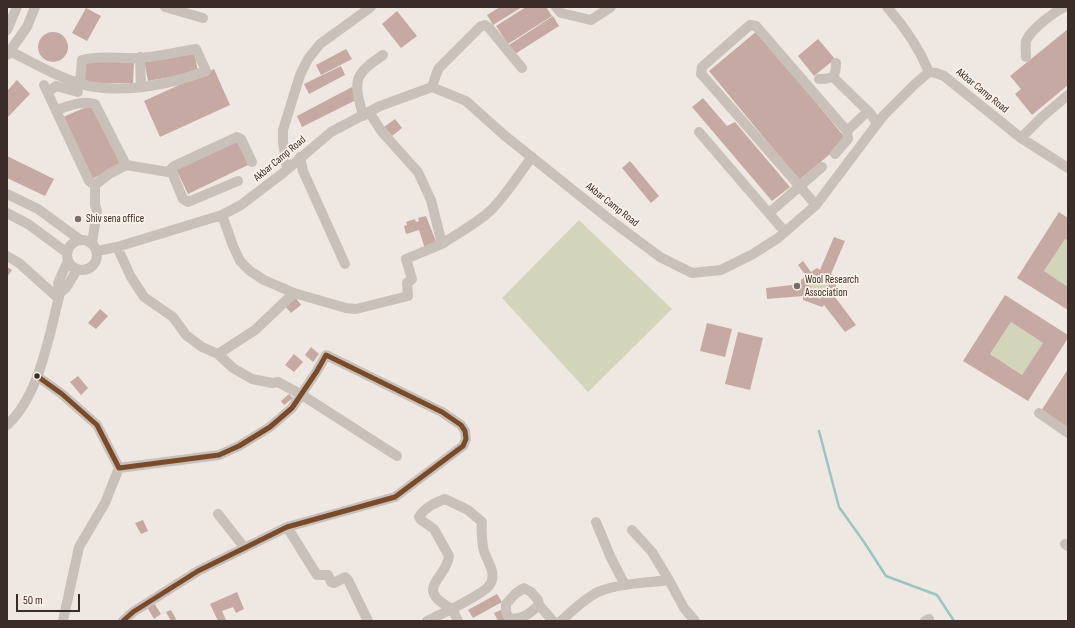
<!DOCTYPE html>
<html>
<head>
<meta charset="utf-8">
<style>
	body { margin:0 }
	#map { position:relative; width:1075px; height:628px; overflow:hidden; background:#efe8e2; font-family:"Sofia Sans Condensed",sans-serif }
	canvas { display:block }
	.frame { position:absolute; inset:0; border:8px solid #3a2c28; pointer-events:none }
	.scale { position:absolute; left:16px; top:594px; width:64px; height:18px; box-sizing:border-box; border:2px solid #3a2c28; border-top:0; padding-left:5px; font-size:12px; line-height:14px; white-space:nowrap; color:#3a2c28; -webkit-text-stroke:3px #fcf2e9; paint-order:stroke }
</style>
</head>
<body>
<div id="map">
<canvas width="1075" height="628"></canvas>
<div class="frame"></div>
<div class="scale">50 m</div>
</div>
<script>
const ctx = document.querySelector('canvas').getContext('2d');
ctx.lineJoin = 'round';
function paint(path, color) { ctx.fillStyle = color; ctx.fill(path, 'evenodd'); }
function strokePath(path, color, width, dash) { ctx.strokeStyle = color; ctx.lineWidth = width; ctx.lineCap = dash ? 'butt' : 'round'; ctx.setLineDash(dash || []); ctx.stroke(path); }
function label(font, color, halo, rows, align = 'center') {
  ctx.font = font + ' "Sofia Sans Condensed",sans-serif'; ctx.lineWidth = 3.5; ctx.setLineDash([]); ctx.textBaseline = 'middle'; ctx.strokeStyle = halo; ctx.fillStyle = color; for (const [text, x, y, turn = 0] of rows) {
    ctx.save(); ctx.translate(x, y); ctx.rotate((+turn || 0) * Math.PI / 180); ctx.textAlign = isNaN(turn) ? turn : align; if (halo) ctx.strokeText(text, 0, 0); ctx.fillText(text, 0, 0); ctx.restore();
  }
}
paint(new Path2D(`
	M579,220L672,309L588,392L502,298Z
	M1065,239L1068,241V287L1044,271Z
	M818,277L828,281L829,292L820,299L810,294L809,284Z
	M1011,322L1043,343L1022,375L990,354Z`), '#d2d5ba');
strokePath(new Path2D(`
	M819,431L839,507L864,542L886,576L937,595L954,621`), '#9bc4c2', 2.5);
paint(new Path2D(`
	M500,7H522L493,25L487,15Z
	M526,7H546L552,16L508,44L496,26Z
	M86,8L101,16L87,41L72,33Z
	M397,11L417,36L401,48L382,24Z
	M553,16L559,26L515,54L509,45Z
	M1068,29V85L1032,115L1015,94L1021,89L1010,76Z
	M757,31L847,140L799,180L709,71Z
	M38 47a15 15 0 1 1 30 0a15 15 0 1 1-30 0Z
	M818,39L835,59L814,76L798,56Z
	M346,49L352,59L321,75L316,65Z
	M194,51L198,72L148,81L144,60Z
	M83,62H134L133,83H83Z
	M341,66L345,75L309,94L304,84Z
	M214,69L230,105L160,137L144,101Z
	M17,80L30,94L7,118V91Z
	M352,87L358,99L302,127L297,116Z
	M703,98L727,126L735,122L790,187L772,201L692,107Z
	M91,105L122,164L92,179L78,147L63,117Z
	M395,119L402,128L392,136L384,127Z
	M239,139L250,164L188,194L176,169Z
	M7,156L54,179L45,196L7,178Z
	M630,161L659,196L651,203L622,168Z
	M1059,212L1068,218V241L1065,239L1044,271L1068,287V310L1017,278Z
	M426,216L437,244L425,249L419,230L406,234L404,226L407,225L406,222L415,219L416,222L419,221L418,218Z
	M834,237L845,241L831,274L835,276L837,295L835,297L856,325L845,332L824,305L822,307L803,300V296L767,299L766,288L801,284V280L806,276L798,265L803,261L811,272L817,268L820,270ZM818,277L828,281L829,292L820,299L810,294L809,284Z
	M7,267L12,270L7,277Z
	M1005,295L1068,335V338L1028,401L963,361ZM1011,322L1043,343L1022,375L990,354Z
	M296,298L301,305L291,313L285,306Z
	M100,309L108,316L96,329L88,323Z
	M707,323L732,329L725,357L700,351Z
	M738,332L763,338L750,390L725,384Z
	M311,347L319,354L313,362L305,355Z
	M294,354L303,362L294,372L285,365Z
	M1068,369L1067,405L1068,428L1041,411Z
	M78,376L88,388L81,395L70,382Z
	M289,394L293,398L284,405L281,401Z
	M143,520L148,531L141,534L135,523Z
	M237,592L244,609L236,613L233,607L222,611L226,620L218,621L210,604Z
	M497,594L502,602L473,618L468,610Z
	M154,603L161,614L154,619L147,607Z
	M171,610L176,619L174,621H171L166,612Z
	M501,610L506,621H498L494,613Z`), '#c5a9a2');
strokePath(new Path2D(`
	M165,7L203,18
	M556,7L561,13L591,20L611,7
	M887,7C904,26 919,48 929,72
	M7,30L17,7
	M10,51C33,63 70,84 95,87C132,92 171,84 206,71L196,49C176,52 157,57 137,58C119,59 100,55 82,60L80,83
	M7,55L27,27L35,7
	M140,57L141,87
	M1026,57C1026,52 1025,45 1026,41C1031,29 1054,12 1065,7
	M833,77L871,114L877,124
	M819,79C833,79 836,77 836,63
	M44,85L89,181L95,185
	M432,87L437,72L439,68L481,26L485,25L490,29L522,68
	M48,92L56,86L78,92
	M56,110C69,106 82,100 95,104L126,165
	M369,112L382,132L418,172L431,200L442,244C458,233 476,224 490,211C506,196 518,175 532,157
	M363,116C354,80 352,76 383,55
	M699,132L785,232
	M1021,138L1042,117L1068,95
	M835,154L848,139L847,131
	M300,157L303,171L345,264
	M287,169L283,142V130L300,75L308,59L320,44L371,7
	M171,170L183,199L188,202L238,181
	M7,194L38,209L79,239
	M816,205L704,77L701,74L702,67L750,25L756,26L847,131L868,111
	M7,213L28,224L66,252
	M769,213L822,167
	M222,215L233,246L240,261L250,271L264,280L294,293L346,308L356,309L408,296L407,283L412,279L406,259L442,244
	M67 255a15 15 0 1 1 30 0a15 15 0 1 1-30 0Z
	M92,243L97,211L95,205V185L109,174L126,165L168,172L174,166L237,137L241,139L252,162
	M117,247L131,277L144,297L173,317L186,335L202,347L218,354L233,368L252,379L272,383L278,382L302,395L397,456
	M97,251L117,247L222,215L241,205L283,173L331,132L380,106L432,87L466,101L504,135L609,219L660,257L692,273L721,270L753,254L778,238L816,205L883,116L915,84L929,72L936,73L944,76L1021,138L1068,168
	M7,256L19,263L58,298
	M60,293L66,288L77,270
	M218,354L255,330L294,293
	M37,376L62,394L97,425L119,468L219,455L239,446L270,427L292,408L317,371L326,355L442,412L461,425L465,431L466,439L463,446L395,497L287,527L198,571L133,612L123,621
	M1039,413L1068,433
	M7,425C40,395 49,335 60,293L58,283L68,261
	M218,514L244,547
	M596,522L611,558L625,585
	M287,527L317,575H328L331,582L334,583L345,577L348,580L368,621
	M632,530L652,552L669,580
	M1065,544L1068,546
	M539,605C530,613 522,621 509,618L506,612V604L515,594L524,588L531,592L538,600L539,605L553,621
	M452,609C413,588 446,580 449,556L434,529L421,520L419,517C425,507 435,503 445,499L468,510L482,522C481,530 482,539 483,547C485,560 499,573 489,586C482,594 462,603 452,609L458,621
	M63,621L79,547L105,503L119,468
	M427,621L452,609
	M561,621C572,611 584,599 598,592C620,583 646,583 669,580L684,608L695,621
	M925,621L929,619`), '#c9c0ba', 10);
strokePath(new Path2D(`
	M37,376L62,394L97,425L119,468L219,455L239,446L270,427L292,408L317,371L326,355L442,412L461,425L465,431L466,439L463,446L395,497L287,527L198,571L133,612L123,621`), '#7a4b2a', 5);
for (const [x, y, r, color] of [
	[78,219,4,"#796e69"],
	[797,286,4,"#796e69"],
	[37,376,3.5,"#3a2c28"]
]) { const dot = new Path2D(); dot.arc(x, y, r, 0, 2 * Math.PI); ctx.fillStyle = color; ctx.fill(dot); strokePath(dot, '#fcf2e9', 1.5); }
label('11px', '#3a2c28', '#fcf2e9', [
	["Akbar Camp Road",982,91,39],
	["Akbar Camp Road",280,159,-40],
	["Akbar Camp Road",612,205,38]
]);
label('11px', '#3a2c28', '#fcf2e9', [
	["Shiv sena office",86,219],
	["Wool Research",805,280],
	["Association",805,293]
], 'left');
</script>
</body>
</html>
